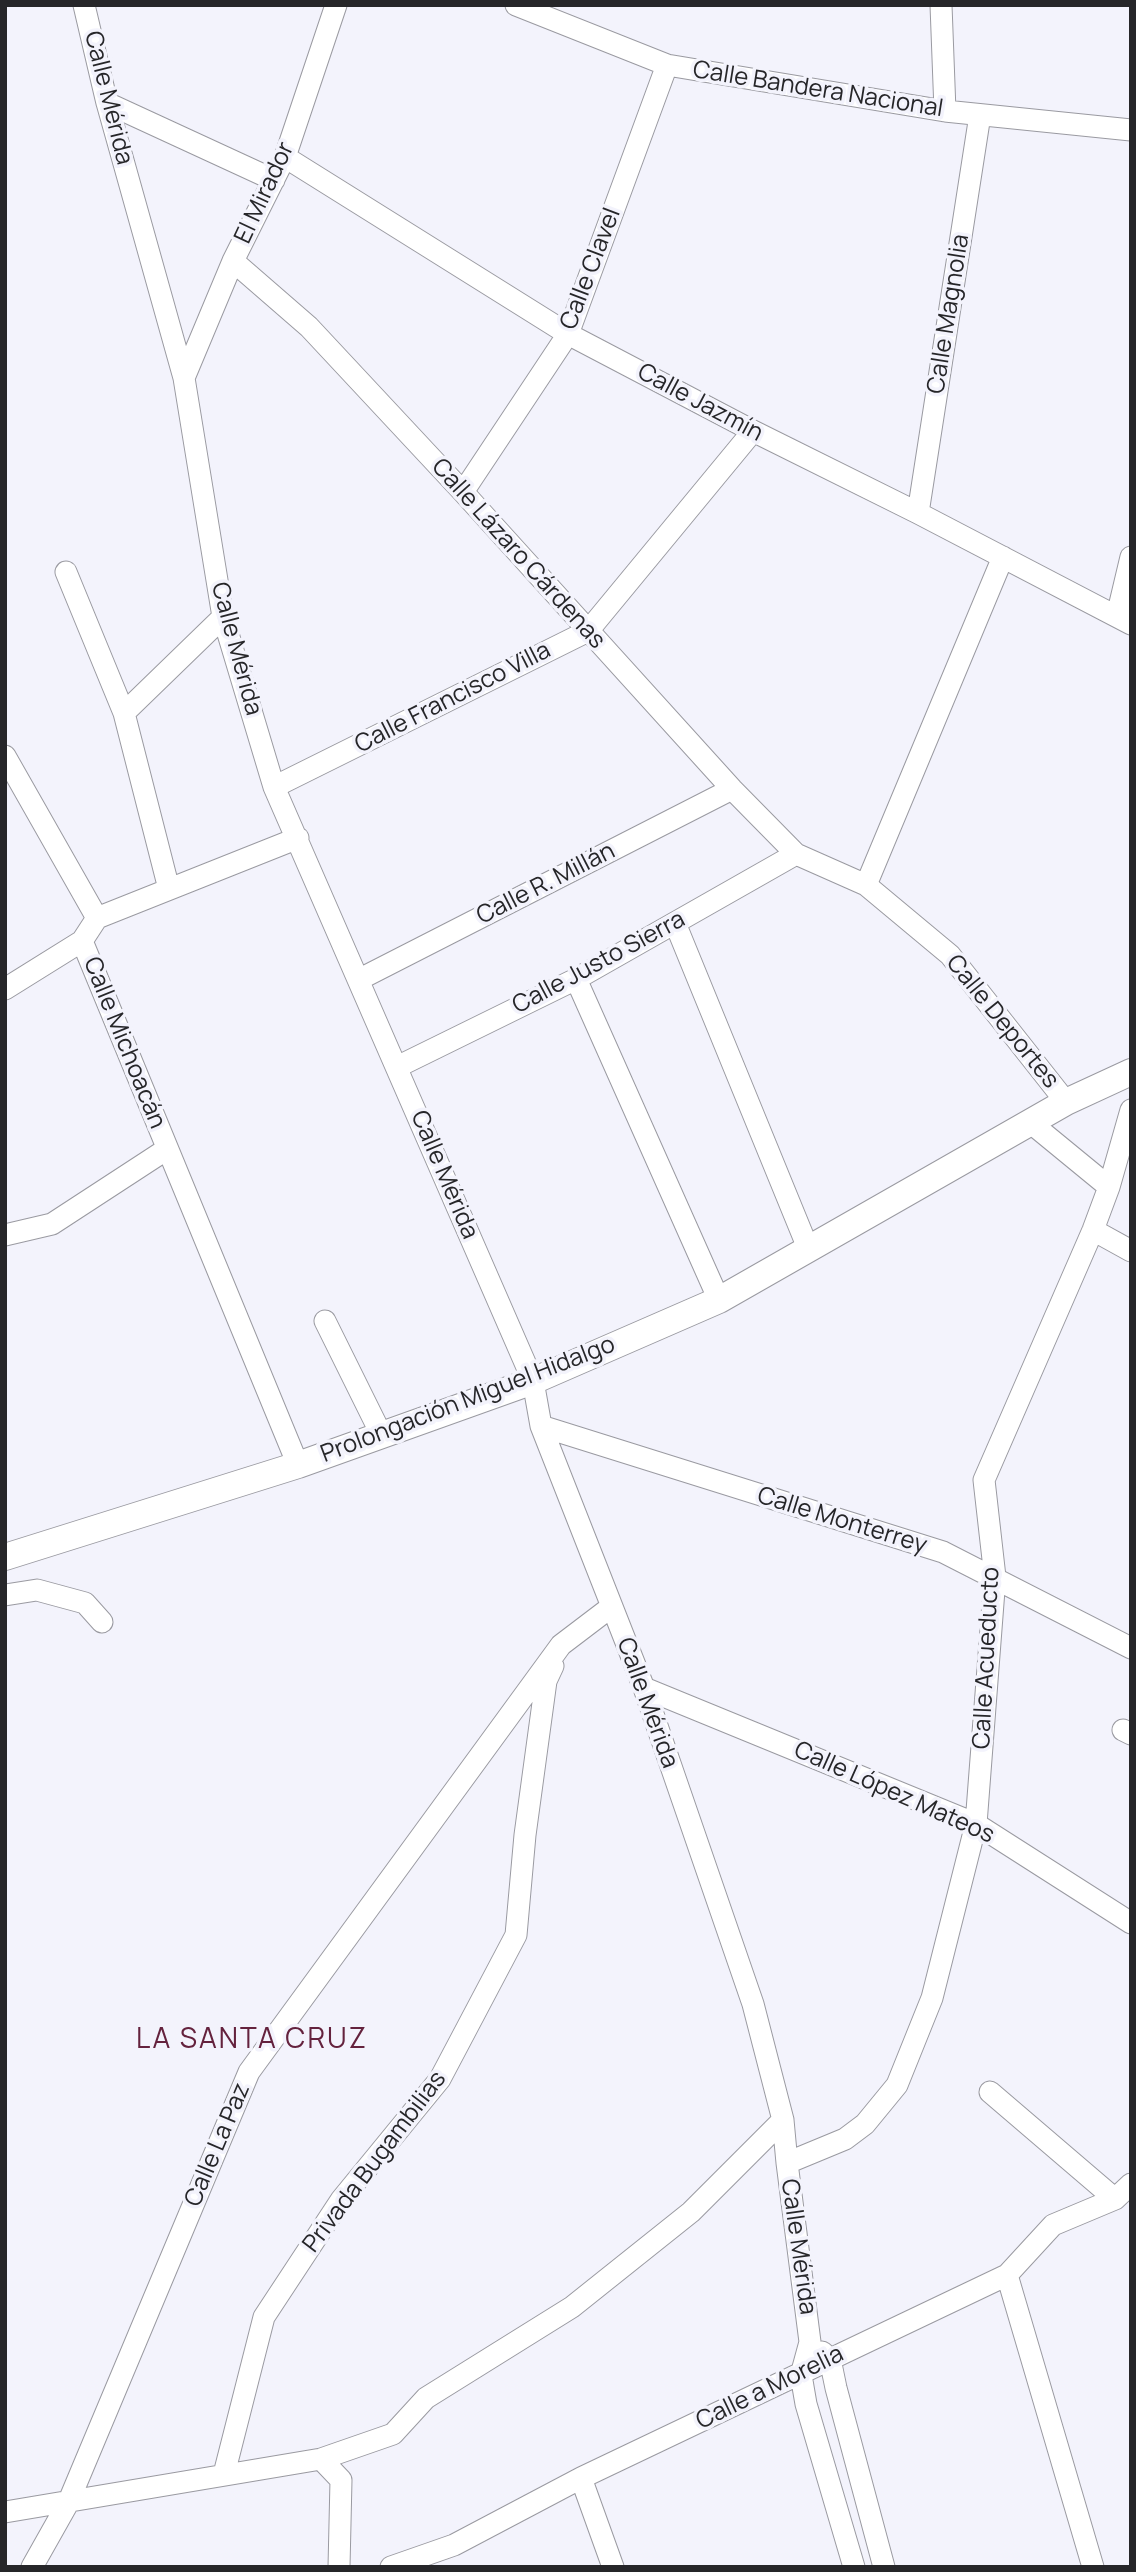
<!DOCTYPE html>
<html>
<head>
<meta charset="utf-8">
<style>
	body { margin:0 }
	#map { position:relative; width:1136px; height:2572px; overflow:hidden; background:#f3f3fc; font-family:Manrope,sans-serif }
	canvas { display:block }
	.frame { position:absolute; inset:0; border:7px solid #262629; pointer-events:none }
</style>
</head>
<body>
<div id="map">
<canvas width="1136" height="2572"></canvas>
<div class="frame"></div>
</div>
<script>
const ctx = document.querySelector('canvas').getContext('2d');
ctx.lineJoin = 'round';
function strokePath(path, color, width, dash) { ctx.strokeStyle = color; ctx.lineWidth = width; ctx.lineCap = dash ? 'butt' : 'round'; ctx.setLineDash(dash || []); ctx.stroke(path); }
function label(font, color, halo, rows, align = 'center') {
  ctx.font = font + ' Manrope,sans-serif'; ctx.lineWidth = 7; ctx.setLineDash([]); ctx.textBaseline = 'middle'; ctx.strokeStyle = halo; ctx.fillStyle = color; for (const [text, x, y, turn = 0] of rows) {
    ctx.save(); ctx.translate(x, y); ctx.rotate((+turn || 0) * Math.PI / 180); ctx.textAlign = isNaN(turn) ? turn : align; if (halo) ctx.strokeText(text, 0, 0); ctx.fillText(text, 0, 0); ctx.restore();
  }
}
const minor = new Path2D(`
	M84,5L107,103L184,378L223,617L274,787L533,1381L541,1426L644,1688L753,2004L783,2120L787,2163L810,2342L801,2375L806,2404L854,2567
	M516,5L667,65L945,111L1131,130
	M941,5L945,111
	M107,103L274,180
	M285,157L568,334L753,431L918,513L1131,624
	M233,261L309,327L463,492L732,789L796,854L866,885L950,955L1066,1102
	M184,378L233,261L285,157L336,5
	M463,492L568,334L667,65
	M918,513L980,115
	M66,572L124,713L169,889
	M1117,616L1131,557
	M124,713L223,617
	M5,756L97,918L82,941L298,1465
	M274,787L588,631L753,431
	M866,885L1003,557
	M97,918L298,838
	M675,923L808,1248
	M360,979L732,789
	M576,979L719,1300
	M5,989L82,941
	M397,1067L576,979L796,854
	M1031,1123L1109,1187
	M1093,1230L1131,1251
	M5,1235L52,1224L167,1149
	M325,1321L381,1434
	M541,1426L943,1552L1131,1648
	M5,1595L37,1590L85,1603L102,1622
	M644,1688L976,1824L1131,1923
	M1123,1730L1131,1734
	M990,2092L1115,2199
	M787,2163L845,2139L865,2124L897,2085L932,1998L976,1824L995,1577L984,1480L1093,1230L1109,1187L1131,1110
	M1007,2275L1093,2567
	M822,2352L830,2359L836,2388L884,2567
	M321,2459L341,2480L339,2567
	M224,2474L264,2317L341,2200L440,2079L516,1935L525,1835L546,1681L553,1666
	M581,2478L613,2567
	M5,2512L321,2459L393,2434L426,2398L572,2307L691,2212L783,2120
	M32,2567L68,2503L249,2072L561,1645L611,1607
	M391,2567L454,2545L581,2478L1007,2275L1053,2225L1115,2199L1131,2184`);
const tertiary = new Path2D(`
	M5,1557L298,1465L533,1381L719,1300L1066,1102L1131,1072`);
strokePath(minor, '#9a9aa1', 23);
strokePath(tertiary, '#9a9aa1', 28);
strokePath(minor, '#fff', 21);
strokePath(tertiary, '#fff', 26);
label('24px', '#262629', '#f3f3fc', [
	["Calle Bandera Nacional",818,90,9],
	["Calle Mérida",108,98,76],
	["El Mirador",265,193,-65],
	["Calle Clavel",591,269,-69],
	["Calle Magnolia",949,314,-81],
	["Calle Jazmín",700,403,28],
	["Calle Lázaro Cárdenas",518,554,48],
	["Calle Mérida",236,649,75],
	["Calle Francisco Villa",453,698,-27],
	["Calle R. Millán",546,884,-27],
	["Calle Justo Sierra",599,963,-28],
	["Calle Deportes",1002,1022,51],
	["Calle Michoacán",124,1043,68],
	["Calle Mérida",444,1175,67],
	["Prolongación Miguel Hidalgo",468,1400,-21],
	["Calle Monterrey",842,1521,17],
	["Calle Acueducto",987,1658,-87],
	["Calle Mérida",647,1703,70],
	["Calle López Mateos",894,1793,24],
	["Calle La Paz",218,2145,-67],
	["Privada Bugambilias",375,2162,-53],
	["Calle Mérida",798,2247,82],
	["Calle a Morelia",770,2388,-26]
]);
ctx.letterSpacing = '2px';
label('28px', '#64223d', '#f3f3fc', [
	["LA SANTA CRUZ",252,2040]
]);
ctx.letterSpacing = '0px';
</script>
</body>
</html>
